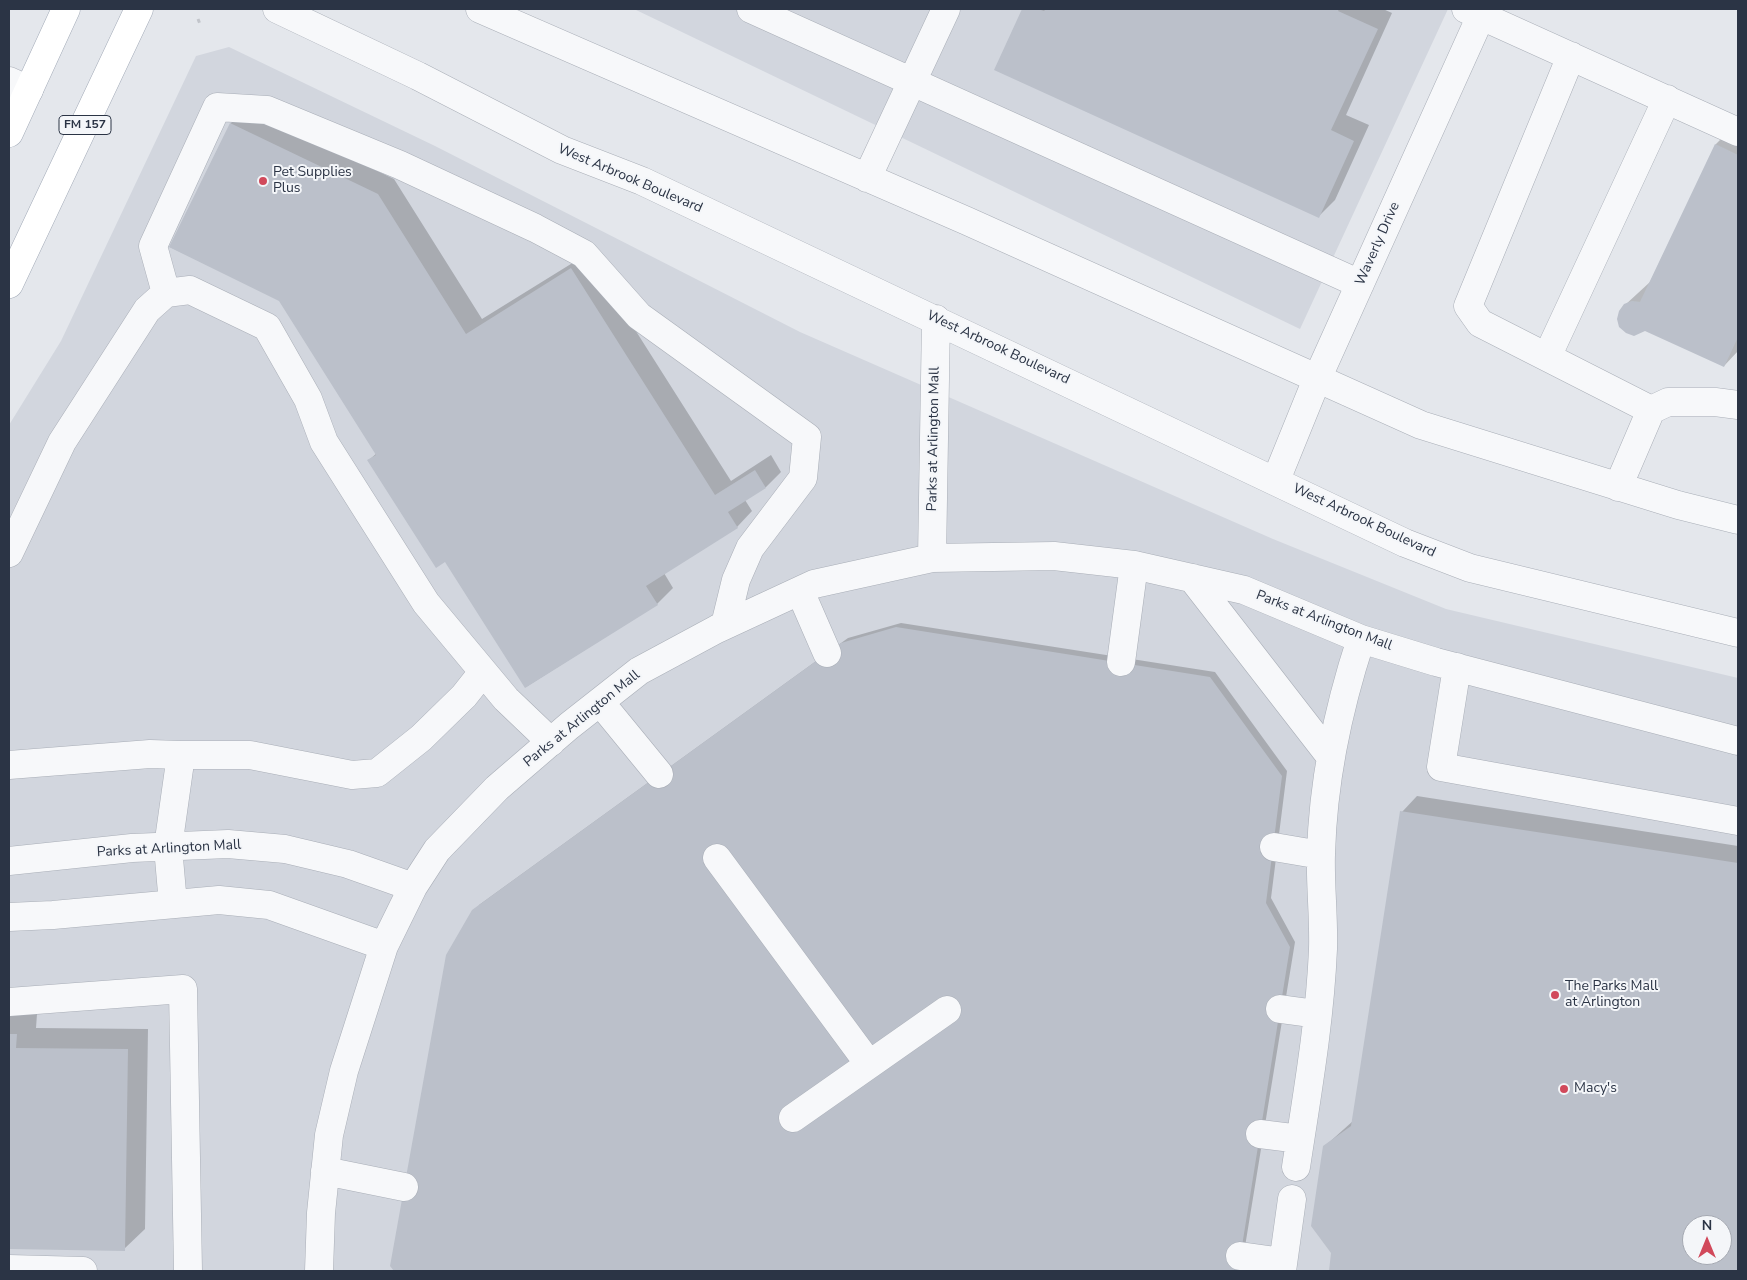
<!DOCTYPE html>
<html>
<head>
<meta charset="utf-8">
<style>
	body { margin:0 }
	#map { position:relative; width:1747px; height:1280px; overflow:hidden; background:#e4e7ec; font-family:"Nunito Sans",sans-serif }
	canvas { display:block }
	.frame { position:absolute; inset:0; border:10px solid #2b3445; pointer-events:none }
	.north { position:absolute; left:1682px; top:1215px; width:50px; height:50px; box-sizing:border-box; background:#f4f6f9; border:1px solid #a4a8b1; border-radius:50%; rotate:0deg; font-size:14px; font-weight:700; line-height:20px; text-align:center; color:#2b3445 }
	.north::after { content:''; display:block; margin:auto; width:18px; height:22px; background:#d1495b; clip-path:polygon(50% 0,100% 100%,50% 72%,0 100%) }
</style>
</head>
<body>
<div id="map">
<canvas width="1747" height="1280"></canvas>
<div class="frame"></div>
<div class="north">N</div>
</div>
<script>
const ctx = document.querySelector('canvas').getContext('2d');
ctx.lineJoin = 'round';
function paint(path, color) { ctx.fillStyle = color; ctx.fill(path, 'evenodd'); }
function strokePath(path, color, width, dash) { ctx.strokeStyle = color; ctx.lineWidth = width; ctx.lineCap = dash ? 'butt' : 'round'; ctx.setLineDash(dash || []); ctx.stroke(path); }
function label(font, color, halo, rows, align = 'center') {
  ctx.font = font + ' "Nunito Sans",sans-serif'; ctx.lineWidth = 4; ctx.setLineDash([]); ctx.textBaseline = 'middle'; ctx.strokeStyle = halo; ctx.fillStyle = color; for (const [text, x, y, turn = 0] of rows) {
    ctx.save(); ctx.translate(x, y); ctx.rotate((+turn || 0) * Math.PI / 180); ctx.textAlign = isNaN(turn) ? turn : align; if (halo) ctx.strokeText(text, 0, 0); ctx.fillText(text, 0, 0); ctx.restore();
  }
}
paint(new Path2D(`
	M634,9H1448L1300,329Z
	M229,47L435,146L800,332L1273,539L1446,609L1738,678V1271H9V425L61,341L196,56ZM1692,1225H1722V1255H1692Z`), '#d2d6de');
paint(new Path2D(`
	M1024,9H1383L1392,13L1346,115L1369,125L1335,200L1319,216L996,70Z
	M247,108L394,179L482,319L587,254L731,481L771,455L781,472L766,487L745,500L752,511L737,527L664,573L673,588L657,604L526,687L446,560L369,460L377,453L280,300L170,247L231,123Z
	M1736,124L1738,125V351L1724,366L1625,305L1650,282L1716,144Z
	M901,623L1215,672L1287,771L1271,898L1295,942L1241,1271H395L392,1266L479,905L848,638Z
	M1417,796L1738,846V1271H1330L1333,1253L1325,1146L1353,1121L1402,812ZM1692,1225H1722V1255H1692Z
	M9,1013L37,1014L36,1028L148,1029L145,1229L124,1249L9,1247Z`), '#0003');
paint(new Path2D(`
	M1022,9H1038L1044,11L1046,9H1339L1338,11L1378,29L1331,130L1354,141L1319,218L994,70Z
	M230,123L378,194L466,334L571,268L715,495L755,470L766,488L728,512L738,528L646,586L658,605L525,688L445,562L436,568L367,460L376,455L279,301L169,247Z
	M1715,144L1738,155V337L1724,367L1645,331L1634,336L1626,333L1619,327L1617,319L1619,311L1624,304L1632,301L1640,302Z
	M896,627L1210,677L1282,776L1266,903L1290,947L1238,1271H394L390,1266L446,955L472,910L841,643Z
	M1400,811L1738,863V1271H1329L1331,1253L1311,1226L1323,1146L1351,1126ZM1692,1225H1722V1255H1692Z
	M9,1034H17L16,1048L128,1049L125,1251L9,1249Z`), '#bbc0ca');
const minor = new Path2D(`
	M277,9L418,76L562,150L642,181L1405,543L1470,568L1738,633
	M480,9L967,221L1421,425L1678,505L1738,520
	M751,9L1360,284
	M1466,9L1738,132
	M1571,56L1468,306L1480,323L1651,410
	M9,81L29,90
	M867,178L946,9
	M166,293L153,246L217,107L267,110L400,165L535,228L584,254L639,316L807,437L803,478L750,548L736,580L725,625
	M1547,357L1667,99
	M1276,480L1317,379L1484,9
	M1618,487L1651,410L1668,402H1715L1738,405
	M9,553L62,442L147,310L166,293L190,290L267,327L308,399L324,442L426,603L506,699L551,742
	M932,558L936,319
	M1192,578L1330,756
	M800,591L827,653
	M1121,662L1134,565
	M1457,667L1441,767L1738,821
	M600,702L659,774
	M181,755H250L352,775L377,773L421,738L464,696L483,672
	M9,765L150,754L181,755L168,847L173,904
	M1274,847L1321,855
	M717,858L869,1064
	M9,861L132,848L228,844L285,849L348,864L413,887
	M9,917L53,915L219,900L269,905L384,946
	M9,1002L183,989L188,1271
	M1280,1009L1317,1014
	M793,1118L947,1010
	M1260,1134L1300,1139
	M1296,1167C1307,1095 1320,1021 1323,949C1324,917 1320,885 1321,854C1323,780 1338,709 1361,639
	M325,1171L404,1187
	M1240,1256L1283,1262
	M9,1269L83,1271
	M319,1271L321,1213L329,1135L344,1071L384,946L413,887L437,850L497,788L569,726L639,671L717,629L814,584L932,558L1054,556L1134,565L1244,590L1361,639L1436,662L1738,741
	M1282,1271L1292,1199`);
const major = new Path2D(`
	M9,133L66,9
	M9,284L139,9`);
strokePath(minor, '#a9aeb7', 29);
strokePath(major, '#a3abb8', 29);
strokePath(new Path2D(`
	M198,19L200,24`), '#c2c5cb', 3, [4, 4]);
strokePath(minor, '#f7f8fa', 28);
strokePath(major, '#fff', 28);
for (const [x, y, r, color] of [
	[263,181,5,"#d1495b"],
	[1555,995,5,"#d1495b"],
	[1564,1089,5,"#d1495b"]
]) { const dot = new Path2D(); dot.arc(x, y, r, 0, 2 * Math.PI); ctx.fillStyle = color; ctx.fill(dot); strokePath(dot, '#f4f6f9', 2); }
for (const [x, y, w] of [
	[85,125,52]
]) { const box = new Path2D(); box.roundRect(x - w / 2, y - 9.5, w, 19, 4); ctx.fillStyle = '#f4f6f9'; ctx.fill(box); strokePath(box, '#2b3445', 1); }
label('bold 12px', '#2b3445', null, [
	["FM 157",85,125]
]);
label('14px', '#2b3445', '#f4f6f9', [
	["Pet Supplies",273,173],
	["Plus",273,189],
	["The Parks Mall",1565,987],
	["at Arlington",1565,1003],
	["Macy's",1574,1089]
], 'left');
label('14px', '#2b3445', '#f4f6f9', [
	["West Arbrook Boulevard",630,179,23],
	["Waverly Drive",1378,244,-66],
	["West Arbrook Boulevard",998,348,25],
	["Parks at Arlington Mall",934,439,-89],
	["West Arbrook Boulevard",1364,521,25],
	["Parks at Arlington Mall",1324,621,21],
	["Parks at Arlington Mall",582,719,-39],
	["Parks at Arlington Mall",169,849,-3]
]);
</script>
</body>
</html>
